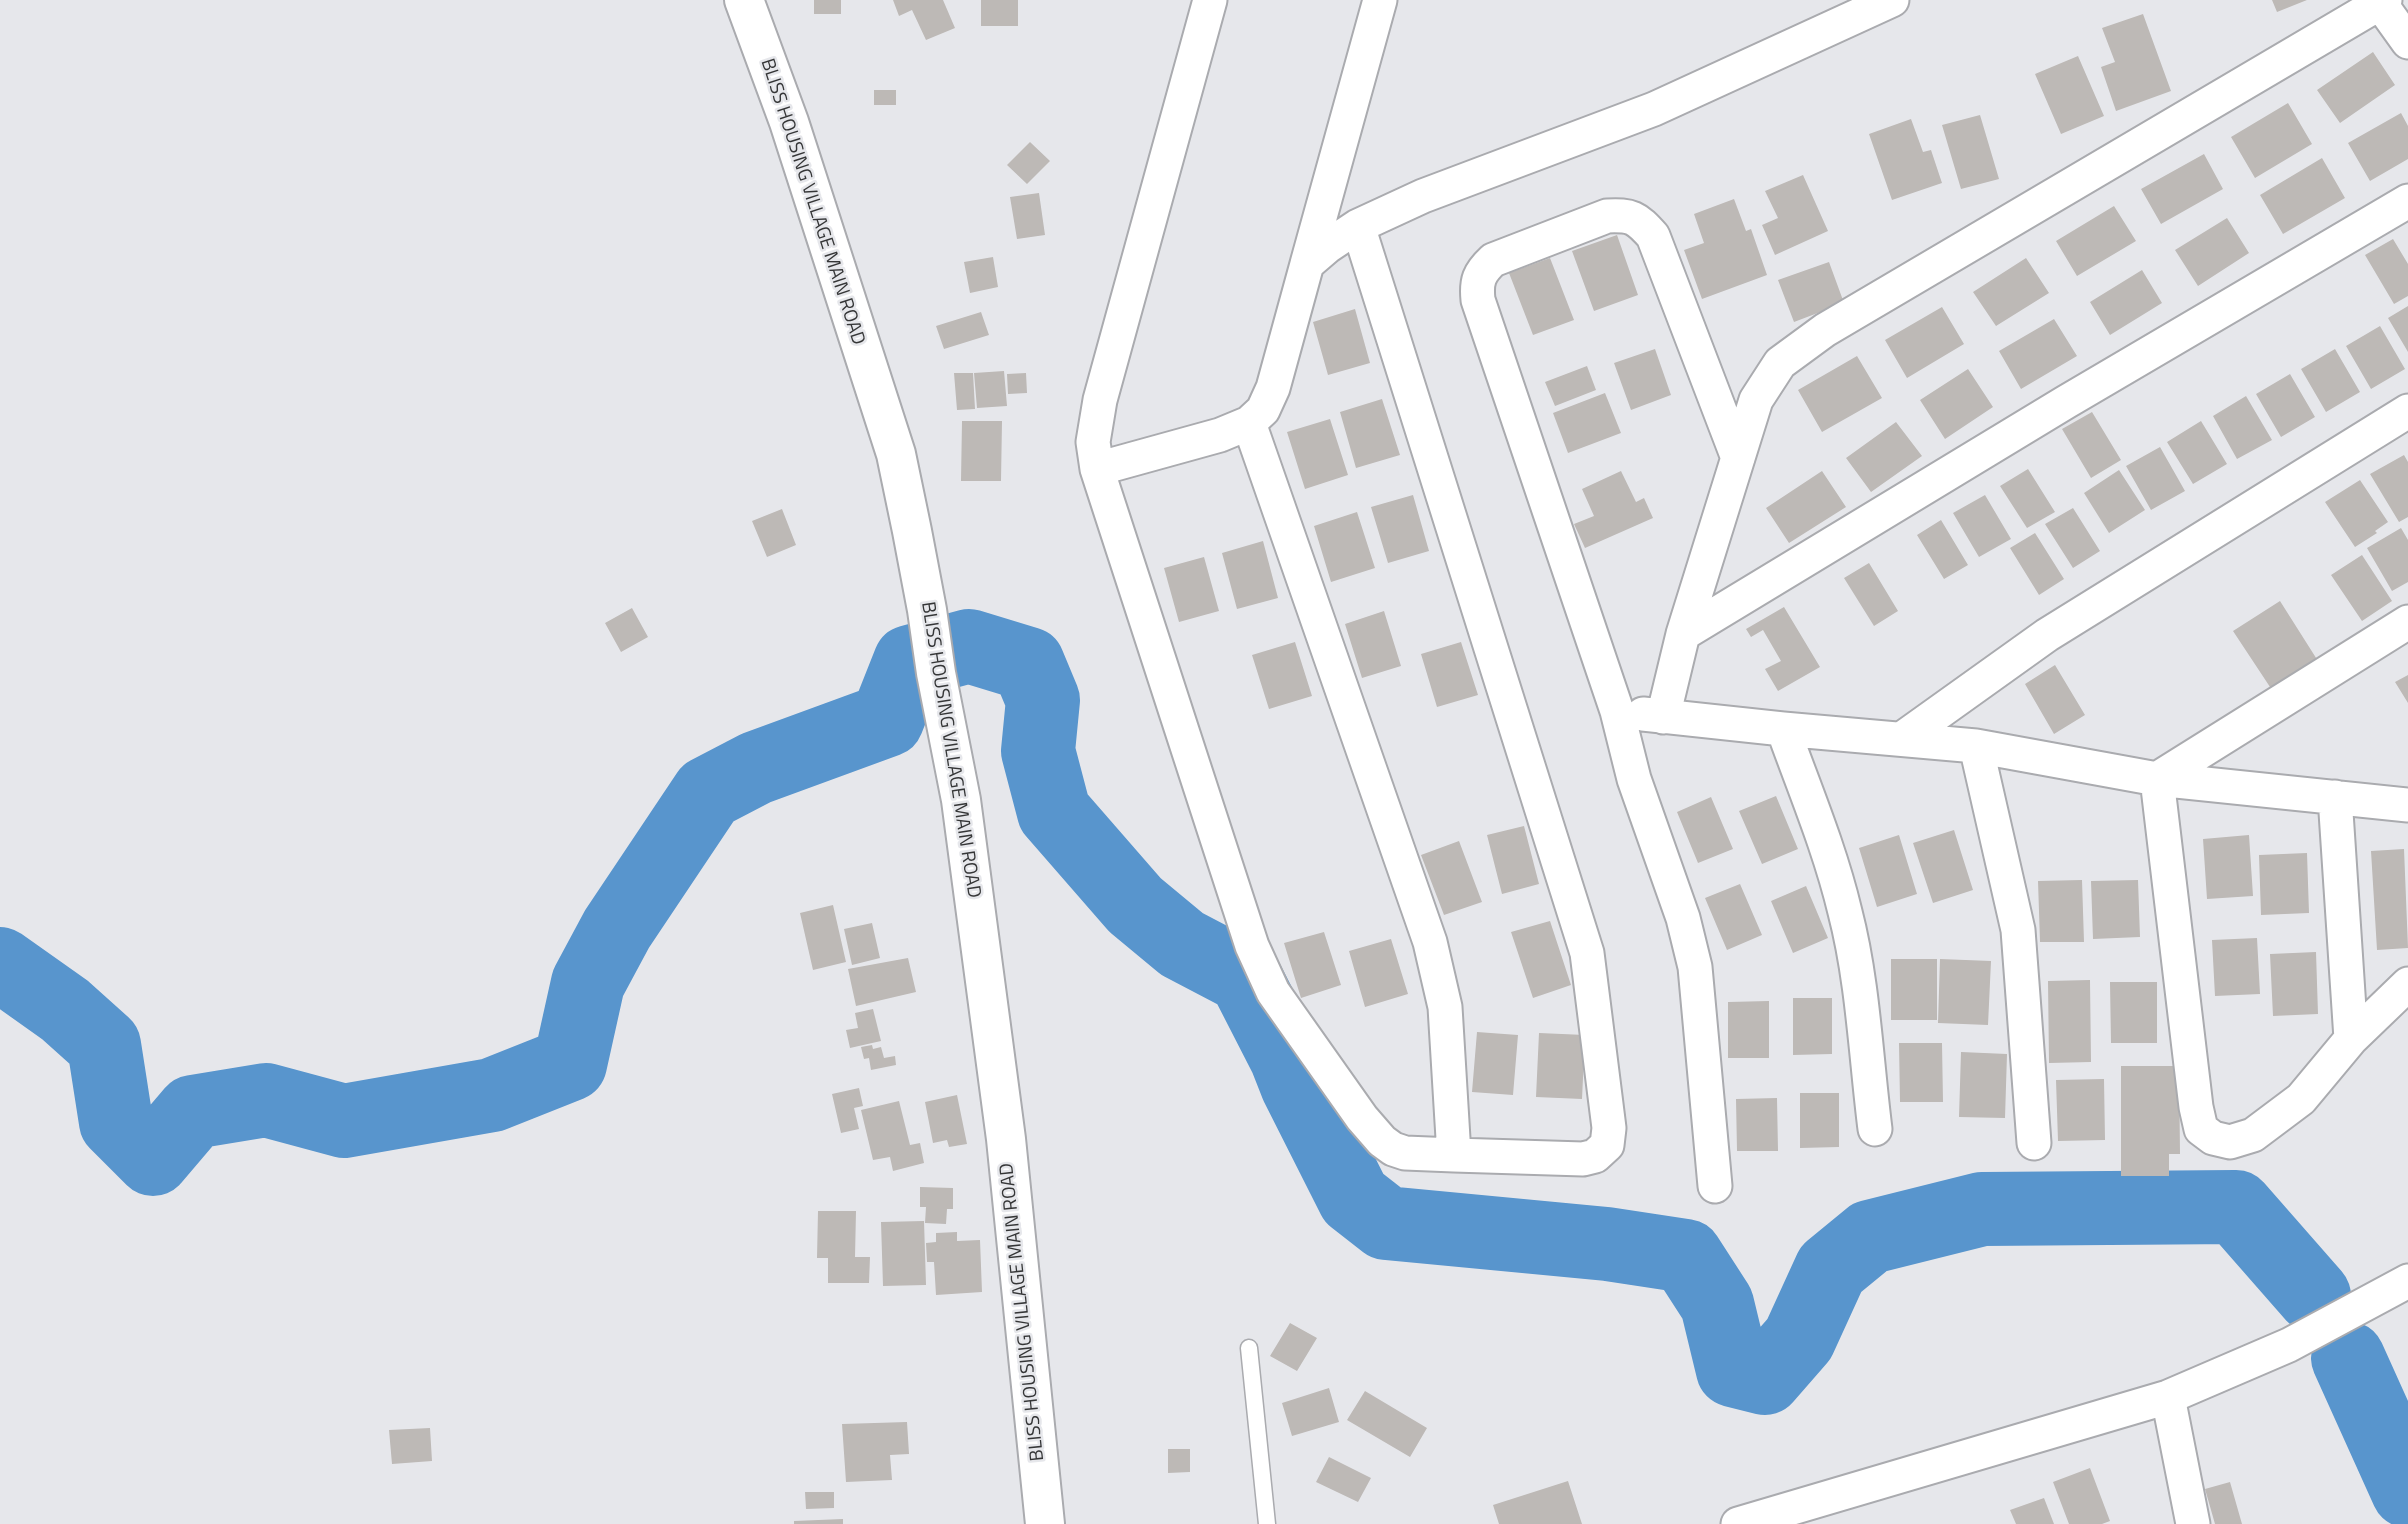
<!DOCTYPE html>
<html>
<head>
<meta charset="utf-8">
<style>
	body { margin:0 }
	canvas { display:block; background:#e6e7eb }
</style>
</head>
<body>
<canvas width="2408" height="1524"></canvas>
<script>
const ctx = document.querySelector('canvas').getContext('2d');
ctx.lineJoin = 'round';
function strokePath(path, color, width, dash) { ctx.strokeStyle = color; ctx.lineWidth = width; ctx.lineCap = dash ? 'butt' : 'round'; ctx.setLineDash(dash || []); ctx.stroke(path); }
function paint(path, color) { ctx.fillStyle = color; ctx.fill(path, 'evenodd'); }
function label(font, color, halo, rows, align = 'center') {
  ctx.font = font + ' "Titillium Web",sans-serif'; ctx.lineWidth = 5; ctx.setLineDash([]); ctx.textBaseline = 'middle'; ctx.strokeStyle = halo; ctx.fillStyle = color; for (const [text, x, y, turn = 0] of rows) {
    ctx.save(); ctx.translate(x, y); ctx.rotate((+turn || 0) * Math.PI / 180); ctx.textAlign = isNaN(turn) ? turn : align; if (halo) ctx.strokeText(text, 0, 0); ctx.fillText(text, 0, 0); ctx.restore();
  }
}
strokePath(new Path2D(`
	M0,964L65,1010L104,1045L116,1122L153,1159L193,1112L266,1100L344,1121L492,1095L570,1064L588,983L617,929L708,793L756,768L887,720L910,662L969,646L1028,664L1043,700L1038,751L1054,812L1135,905L1182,944L1245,977L1286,1057L1297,1085L1354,1198L1386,1223L1607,1244L1686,1256L1717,1304L1733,1370L1765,1378L1799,1339L1831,1269L1870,1237L1982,1209L2236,1207L2314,1296
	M2348,1358L2408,1491`), '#5895cd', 74);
paint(new Path2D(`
	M814,0H841V14H814Z
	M893,0H943L955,28L926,40L912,10L899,16Z
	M981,0H1018V26H981Z
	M2272,0H2307L2277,12Z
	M2143,14L2171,91L2116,111L2101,67L2115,62L2102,28Z
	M2373,52L2395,85L2340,123L2317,90Z
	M2078,56L2104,116L2061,134L2035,74Z
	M874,90H896V105H874Z
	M2288,103L2312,144L2255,178L2231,137Z
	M2401,113L2408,126V159L2370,181L2348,143Z
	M1980,115L1999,179L1961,189L1942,125Z
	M1911,119L1923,152L1931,150L1942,183L1892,200L1869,134Z
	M1030,142L1050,161L1027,184L1007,165Z
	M2204,154L2223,189L2161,224L2141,189Z
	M2322,158L2345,198L2283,234L2260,195Z
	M1803,175L1828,231L1775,255L1762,225L1778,218L1765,191Z
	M1039,193L1045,235L1017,239L1010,197Z
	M1734,199L1746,231L1751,229L1767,275L1702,299L1684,250L1704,243L1694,214Z
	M2114,206L2136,241L2077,276L2056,241Z
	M2227,218L2249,253L2198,286L2175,250Z
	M1617,235L1638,295L1594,311L1572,251Z
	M2393,239L2408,264V296L2394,304L2365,255Z
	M993,257L998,287L970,293L964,262Z
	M1550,258L1574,320L1533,335L1509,273Z
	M2026,258L2049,293L1996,326L1973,292Z
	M1829,262L1844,303L1794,322L1778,280Z
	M2142,270L2162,303L2110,335L2090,302Z
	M2408,306V352L2388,318Z
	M1942,307L1964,344L1907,378L1885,340Z
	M1355,309L1370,363L1328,375L1313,322Z
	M981,312L989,335L944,349L936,326Z
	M2054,319L2077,356L2021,389L1999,351Z
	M2380,326L2405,369L2371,389L2346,346Z
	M1655,349L1671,395L1631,410L1614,363Z
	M2335,349L2360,392L2326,412L2301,369Z
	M1857,356L1882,398L1822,432L1798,390Z
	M1587,366L1596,390L1555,406L1545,382Z
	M1968,369L1993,407L1945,439L1920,400Z
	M1004,371L1007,406L977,408L974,373Z
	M954,373H973L975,409L957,410Z
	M1026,373L1027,393L1008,394L1007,374Z
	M2290,374L2315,417L2281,437L2256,394Z
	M1605,393L1621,433L1568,453L1553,413Z
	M2246,396L2272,440L2237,459L2213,416Z
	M1382,399L1400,455L1356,468L1340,412Z
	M2092,412L2121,460L2091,478L2062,429Z
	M1330,419L1348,475L1305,489L1287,432Z
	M962,421H1002L1001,481H961Z
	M2201,421L2227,464L2193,484L2167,442Z
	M1896,422L1922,456L1871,492L1846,458Z
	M2160,447L2185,491L2151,510L2126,466Z
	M2404,455L2408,462V517L2399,522L2370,474Z
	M2028,469L2055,512L2027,528L2000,486Z
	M2119,470L2145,510L2109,533L2084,493Z
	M1621,471L1636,502L1644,498L1653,518L1585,548L1574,524L1594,516L1582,489Z
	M1822,471L1846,507L1789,543L1766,508Z
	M2360,480L2388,522L2375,531L2377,533L2355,547L2325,502Z
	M1413,495L1429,551L1388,563L1371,507Z
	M1985,495L2011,539L1979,557L1953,513Z
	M2073,508L2100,551L2073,568L2045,524Z
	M782,509L796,545L767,557L752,521Z
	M1357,512L1375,568L1331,582L1314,526Z
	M1941,520L1968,565L1944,579L1917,535Z
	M2401,528L2408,540V582L2392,591L2367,548Z
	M2035,533L2064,579L2039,595L2010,548Z
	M1263,541L1278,598L1237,609L1222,553Z
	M2362,555L2392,601L2362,621L2331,575Z
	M1204,557L1219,611L1179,622L1164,568Z
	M1869,563L1898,611L1874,626L1844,578Z
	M2280,601L2318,661L2272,690L2233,631Z
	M1784,607L1820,667L1778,691L1765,669L1781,661L1763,630L1751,637L1746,629Z
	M632,608L648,637L621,652L605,623Z
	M1384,611L1401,666L1362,678L1345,624Z
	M1295,642L1312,696L1269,709L1252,655Z
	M1461,642L1478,695L1437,707L1421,654Z
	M2055,665L2085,715L2054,734L2025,684Z
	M2408,675V703L2395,682Z
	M1776,796L1798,849L1762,864L1739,811Z
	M1711,797L1733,849L1698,863L1677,812Z
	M1524,826L1539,884L1502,894L1487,835Z
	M1954,830L1973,890L1933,903L1913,843Z
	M1899,835L1917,894L1877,907L1859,848Z
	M2249,835L2253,896L2207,899L2203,839Z
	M1459,841L1482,902L1444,915L1421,855Z
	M2404,849L2408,948L2377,950L2371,851Z
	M2307,853L2309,913L2261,915L2259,855Z
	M2082,880L2084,942H2040L2038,881Z
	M2138,880L2140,937L2093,939L2091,881Z
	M1740,884L1762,935L1727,950L1705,898Z
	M1806,886L1828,938L1793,953L1771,901Z
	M833,905L846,962L813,970L800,913Z
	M1550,921L1571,985L1533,998L1511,932Z
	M872,923L880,958L852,965L844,929Z
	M1324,932L1341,985L1301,998L1284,943Z
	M2257,938L2260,994L2215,996L2212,940Z
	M1391,939L1408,994L1365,1007L1349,951Z
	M2316,952L2318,1014L2273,1016L2270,954Z
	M908,958L916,992L856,1006L848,969Z
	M1891,959H1937V1020H1891Z
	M1940,959L1991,961L1988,1025L1938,1023Z
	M2090,980L2091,1062L2049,1063L2048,981Z
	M2110,982H2157V1043H2111Z
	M1793,998H1832V1054L1793,1055Z
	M1769,1001V1058H1728V1002Z
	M873,1009L881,1041L850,1048L846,1030L858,1028L855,1013Z
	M1477,1032L1518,1035L1513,1095L1472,1092Z
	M1539,1033L1585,1035L1582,1099L1536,1097Z
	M1899,1043H1942L1943,1102H1900Z
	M872,1045L873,1049L881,1047L884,1058L895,1056L896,1065L871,1070L869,1058L864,1059L861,1047Z
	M1961,1052L2007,1054L2005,1118L1959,1117Z
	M2121,1066H2179L2180,1154H2169V1176H2121Z
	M2104,1079L2105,1140L2058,1141L2056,1080Z
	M859,1088L863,1106L854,1108L859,1129L841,1133L832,1094Z
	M1800,1093H1839V1147L1800,1148Z
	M957,1095L967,1144L949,1147L947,1140L933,1143L925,1102Z
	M1777,1098L1778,1151H1737L1736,1099Z
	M899,1101L910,1145L920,1143L924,1163L893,1171L890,1157L873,1160L861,1110Z
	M920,1187L953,1188V1209H947L946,1224L925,1223L926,1207H920Z
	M818,1211H856L855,1257H870L869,1283H828V1258H817Z
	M924,1221L926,1285L883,1286L881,1222Z
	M957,1232V1241L980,1240L982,1292L936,1295L934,1262H927L926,1243L936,1242V1233Z
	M1290,1323L1317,1338L1297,1371L1270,1356Z
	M1329,1388L1339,1422L1292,1436L1282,1403Z
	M1365,1391L1427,1428L1410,1457L1347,1420Z
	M907,1422L909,1454L890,1455L892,1480L846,1482L842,1424Z
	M430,1428L432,1461L392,1464L389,1430Z
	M1168,1449H1190V1472L1168,1473Z
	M1329,1457L1371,1478L1358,1502L1316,1482Z
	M2090,1468L2110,1521L2102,1524H2069L2053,1482Z
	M1568,1481L1582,1524H1499L1493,1505Z
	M2230,1482L2242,1524H2215L2205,1489Z
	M805,1492H834V1508L806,1509Z
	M2044,1498L2054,1524H2016L2010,1510Z
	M843,1519V1524H794V1521Z`), '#bdb9b6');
const service = new Path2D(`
	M1249,1348L1267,1524`);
const minor = new Path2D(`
	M1210,0L1100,400L1093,442L1097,469L1252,946L1273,992L1362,1118L1382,1141L1393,1149L1405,1153L1454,1155L1583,1159L1595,1156L1607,1145L1609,1128L1587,953L1358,226
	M2380,3L2408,42
	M1307,264L1380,0
	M1249,423L1430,942L1445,1007L1454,1155
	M1097,469L1220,435L1249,423L1263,410L1273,388L1307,264L1328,246L1358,226L1423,196L1654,109L1892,0
	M2408,622L2157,779L2196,1107L2201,1129L2213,1138L2230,1142L2253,1135L2301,1099L2351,1039L2408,984
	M1683,634L2066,402L2408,201
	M1643,714L1783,729L1976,746L2157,779L2408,805
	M1663,717L1683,634L1756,400L1780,363L1825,330L2385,0
	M1783,729C1805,790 1830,849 1845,912C1863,981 1866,1058 1875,1129
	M1903,738L2047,635L2408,411
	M1976,746L2018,930L2034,1143
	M2335,797L2351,1039
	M1715,1186L1695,967L1683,918L1634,779L1617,711L1478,300C1476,281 1479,273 1493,260L1607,216C1632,215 1636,217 1653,236L1738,458
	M2168,1397L2193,1524
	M1738,1524L2168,1397L2289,1345L2408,1281`);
const tertiary = new Path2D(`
	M744,0L789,122L896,454L912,531L927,610L936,673L961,800L1006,1139L1045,1524`);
strokePath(service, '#aaabaf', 19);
strokePath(minor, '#aaabaf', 37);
strokePath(tertiary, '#aaabaf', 42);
strokePath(service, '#fff', 16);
strokePath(minor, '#fff', 33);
strokePath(tertiary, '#fff', 38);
label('19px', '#353637', '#e6e7eb', [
	["BLISS HOUSING VILLAGE MAIN ROAD",812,202,72],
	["BLISS HOUSING VILLAGE MAIN ROAD",950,750,81],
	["BLISS HOUSING VILLAGE MAIN ROAD",1023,1312,-96]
]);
</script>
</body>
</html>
